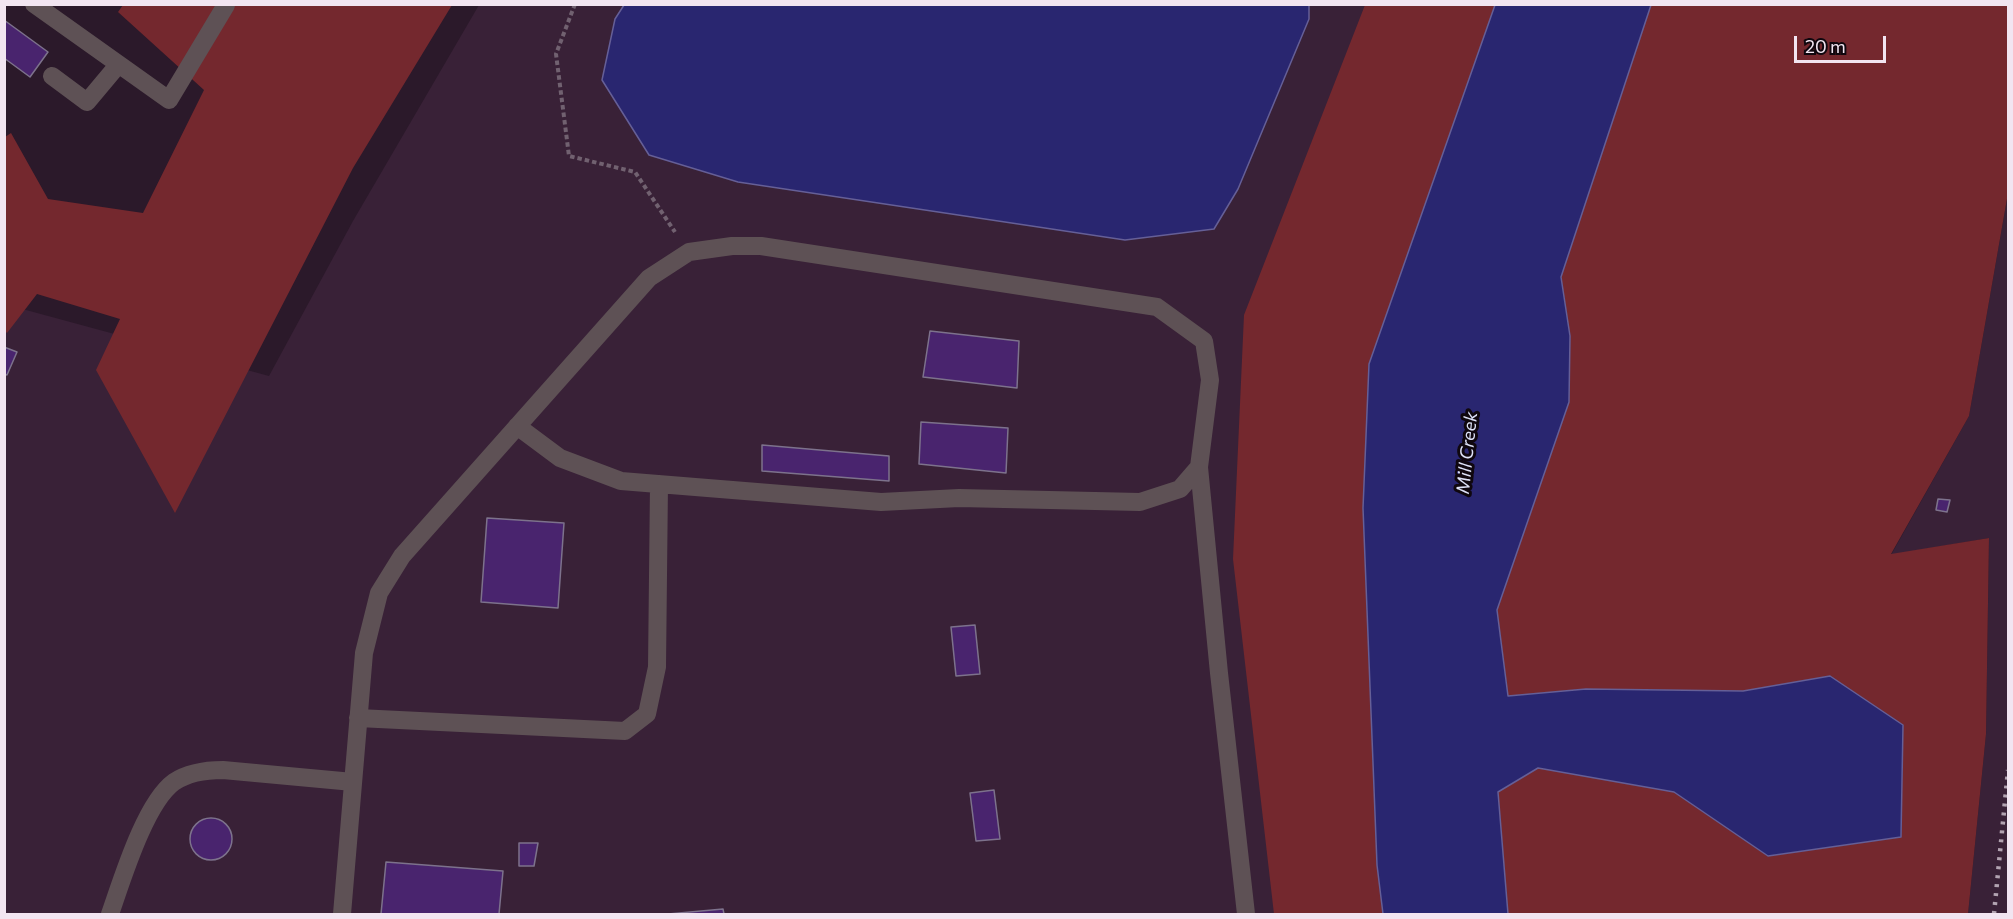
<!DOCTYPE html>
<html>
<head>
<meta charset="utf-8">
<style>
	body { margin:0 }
	#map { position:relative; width:2013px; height:919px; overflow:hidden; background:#2b192a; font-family:Commissioner,sans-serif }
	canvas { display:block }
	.frame { position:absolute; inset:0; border:6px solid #f2e5f1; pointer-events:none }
	.scale { position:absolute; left:1794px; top:36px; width:92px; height:27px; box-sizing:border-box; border:3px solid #f2e5f1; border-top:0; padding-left:8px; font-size:18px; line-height:21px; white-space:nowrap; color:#f2e5f1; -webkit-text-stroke:4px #0f070e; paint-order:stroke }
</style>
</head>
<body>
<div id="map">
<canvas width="2013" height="919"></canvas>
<div class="frame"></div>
<div class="scale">20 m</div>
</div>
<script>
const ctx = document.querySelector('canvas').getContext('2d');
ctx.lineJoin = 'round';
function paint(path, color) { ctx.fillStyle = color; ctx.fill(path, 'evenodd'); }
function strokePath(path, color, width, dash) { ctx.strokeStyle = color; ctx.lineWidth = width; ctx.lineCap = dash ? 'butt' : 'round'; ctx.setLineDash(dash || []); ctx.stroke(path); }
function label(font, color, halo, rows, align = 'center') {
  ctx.font = font + ' Commissioner,sans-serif'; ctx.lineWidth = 6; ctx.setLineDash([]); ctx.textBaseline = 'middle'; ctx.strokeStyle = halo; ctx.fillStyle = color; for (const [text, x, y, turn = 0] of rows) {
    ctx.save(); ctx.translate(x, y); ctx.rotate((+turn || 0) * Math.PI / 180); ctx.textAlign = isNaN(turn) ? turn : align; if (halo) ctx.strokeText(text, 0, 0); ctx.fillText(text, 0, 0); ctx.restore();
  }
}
paint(new Path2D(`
	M479,5H1495L1369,364L1377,865L1383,914H5L4,304L269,376L353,221Z
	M2008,193V914H1968L1986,734L1989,538L1891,555L1969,416Z`), '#392137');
paint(new Path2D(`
	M123,5H452L353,168L175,513L96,370L120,319L37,294L7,333L5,331V137L11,133L48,199L143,213L204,90L118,12Z
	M1365,5H1495L1369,364L1363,508L1377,865L1383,914H1274L1233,559L1244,315Z
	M1651,5H2008V193L1969,416L1891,554L1989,538L1986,734L1968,914H1508L1498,792L1538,768L1674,792L1768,856L1901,837L1903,726L1830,676L1743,691L1586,689L1508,696L1497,610L1569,402L1570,336L1561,277Z`), '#74282e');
const water = new Path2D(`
	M624,5L1309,4V19L1238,189L1214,229L1125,240L738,182L649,155L602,80L615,19Z
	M1495,5H1651L1561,277L1570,336L1569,402L1497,610L1508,696L1586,689L1743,691L1830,676L1903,725L1901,837L1768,856L1674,792L1538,768L1498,792L1508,914H1383L1377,865L1363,508L1369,364Z`);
paint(water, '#292670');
strokePath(water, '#655f97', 1.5);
const building = new Path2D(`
	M4,20L48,52L30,77L4,58Z
	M930,331L1019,341L1017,388L923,377Z
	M4,347L17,352L7,375L4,374Z
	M921,422L1008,428L1006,473L919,464Z
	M762,445L889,456V481L762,471Z
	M1938,499L1950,500L1947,512L1936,510Z
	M487,518L564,523L558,608L481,602Z
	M975,625L980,674L956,676L951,627Z
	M994,790L1000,839L976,841L970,793Z
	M190 839a21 21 0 1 1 42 0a21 21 0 1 1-42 0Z
	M519,843H538L534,866H519Z
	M386,862L503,871L499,914H381Z
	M723,909L724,914H668Z`);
paint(building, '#49246e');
strokePath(building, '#7d728c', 1.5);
strokePath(new Path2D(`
	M575,4L556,54L569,156L635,172L675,232`), '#716170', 4, [4.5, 3]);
strokePath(new Path2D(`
	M34,4L169,100L226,5
	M52,76L87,102L118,65
	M1199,467L1219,673L1246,914
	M358,718L625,731L647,714L657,667L659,484
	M110,914C122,880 145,803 174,782C189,772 206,770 223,770L353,782
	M342,914L364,653L379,593L402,556L649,278L689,252L732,246H761L1157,307L1204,341L1210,380L1199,467L1180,489L1140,502L959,498L881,502L621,481L560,458L517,426`), '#5e5155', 18);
strokePath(new Path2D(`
	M1994,914L2008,770`), '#b2a3b1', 4.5, [3, 6]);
label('italic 18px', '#dee2f8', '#0f070e', [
	["Mill Creek",1467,453,-84]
]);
</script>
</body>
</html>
